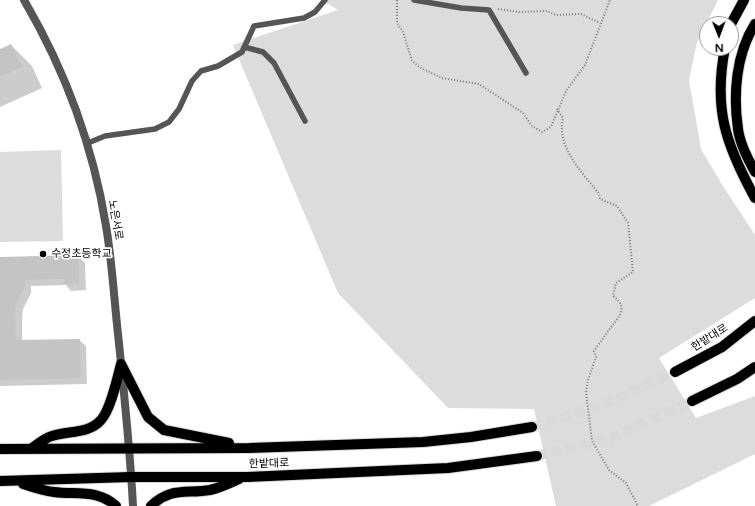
<!DOCTYPE html>
<html>
<head>
<meta charset="utf-8">
<style>
	body { margin:0 }
	#map { position:relative; width:755px; height:506px; overflow:hidden; background:#fff; font-family:"Varela Round",sans-serif }
	canvas { display:block }
	.north { position:absolute; left:699px; top:16px; width:40px; height:40px; box-sizing:border-box; background:#fff; border:1px solid #999; border-radius:50%; rotate:179deg; font-size:11px; font-weight:700; line-height:16px; text-align:center; color:#000 }
	.north::after { content:''; display:block; margin:auto; width:14px; height:18px; background:#000; clip-path:polygon(50% 0,100% 100%,50% 72%,0 100%) }
</style>
</head>
<body>
<div id="map">
<canvas width="755" height="506"></canvas>
<div class="north">N</div>
</div>
<script>
const ctx = document.querySelector('canvas').getContext('2d');
ctx.lineJoin = 'round';
function paint(path, color) { ctx.fillStyle = color; ctx.fill(path, 'evenodd'); }
function strokePath(path, color, width, dash) { ctx.strokeStyle = color; ctx.lineWidth = width; ctx.lineCap = dash ? 'butt' : 'round'; ctx.setLineDash(dash || []); ctx.stroke(path); }
function label(font, color, halo, rows, align = 'center') {
  ctx.font = font + ' "Varela Round","Noto Sans KR",sans-serif'; ctx.lineWidth = 3.5; ctx.setLineDash([]); ctx.textBaseline = 'middle'; ctx.strokeStyle = halo; ctx.fillStyle = color; for (const [text, x, y, turn = 0] of rows) {
    ctx.save(); ctx.translate(x, y); ctx.rotate((+turn || 0) * Math.PI / 180); ctx.textAlign = isNaN(turn) ? turn : align; if (halo) ctx.strokeText(text, 0, 0); ctx.fillText(text, 0, 0); ctx.restore();
  }
}
paint(new Path2D(`
	M322,0H718L697,42L689,80L701,149L721,183L755,235V298L659,358L696,418L755,396V454L649,506H556L534,409L448,408L338,293L233,45L338,10Z
	M61,150L63,241L0,242V152Z`), '#dcdcdc');
paint(new Path2D(`
	M11,45L32,66L42,88L0,107V50Z
	M78,256L85,263L86,290L71,291L66,285L31,286V293L23,309L22,318V341L79,340L86,346L87,384L0,386V258Z`), '#0003');
paint(new Path2D(`
	M11,44L22,67L0,77V49Z
	M79,255V284H64V279L25,280V286L17,302L15,311L16,340L80,339L81,378L0,380V257Z`), '#c4c4c4');
strokePath(new Path2D(`
	M532,427L604,405L675,372
	M537,456L614,437L692,401`), '#d9d9d9', 10, [10, 5]);
const primary = new Path2D(`
	M731,24L744,0
	M755,24C736,54 733,94 738,129C740,144 748,159 755,172
	M725,48C713,109 726,145 755,198
	M121,364L148,417L164,430L229,443
	M675,372L722,347L755,321
	M692,401L737,379L755,367
	M0,449L249,448L423,442L471,437L532,427
	M31,449C36,445 43,440 49,437C66,430 88,435 101,420C111,409 117,379 121,364
	M0,481L131,477H247L448,468L537,456
	M23,484C33,487 44,491 54,492C76,495 98,489 116,506
	M151,506C170,487 186,494 210,490C220,488 230,483 239,479`);
strokePath(primary, '#dbdbdb', 12);
strokePath(new Path2D(`
	M397,0V23L403,32L412,61L421,68L442,78L479,84L523,113L532,126L542,132L551,127L566,91L585,65L610,0
	M498,9L519,12L547,11L556,15L581,14L600,23
	M557,109L563,118C556,147 582,172 599,194L600,199L617,206L628,223L633,272L616,283L613,296C630,309 618,317 609,330C604,337 599,344 594,351L596,357L588,380L586,392L592,441L609,470L626,483L638,506`), '#777', 2, [1, 2]);
strokePath(new Path2D(`
	M414,0L461,8L489,10L526,73
	M244,47L263,52L274,63L305,121
	M88,143L105,136L155,129L169,122L179,109L192,81L201,71L218,66L242,52L254,26L304,18L315,12L325,0`), '#555', 5.5);
strokePath(new Path2D(`
	M24,0C65,70 93,145 106,226C112,261 114,298 118,334C124,391 130,448 133,506`), '#555', 8);
strokePath(primary, '#000', 10);
for (const [x, y, r, color] of [
	[43,254,4,"#000"]
]) { const dot = new Path2D(); dot.arc(x, y, r, 0, 2 * Math.PI); ctx.fillStyle = color; ctx.fill(dot); strokePath(dot, '#fff', 1.5); }
label('11px', '#000', '#fff', [
	["노은서로",115,220,80],
	["한밭대로",710,338,-32],
	["한밭대로",269,464,-2]
]);
label('11px', '#000', '#fff', [
	["수정초등학교",51,254]
], 'left');
</script>
</body>
</html>
